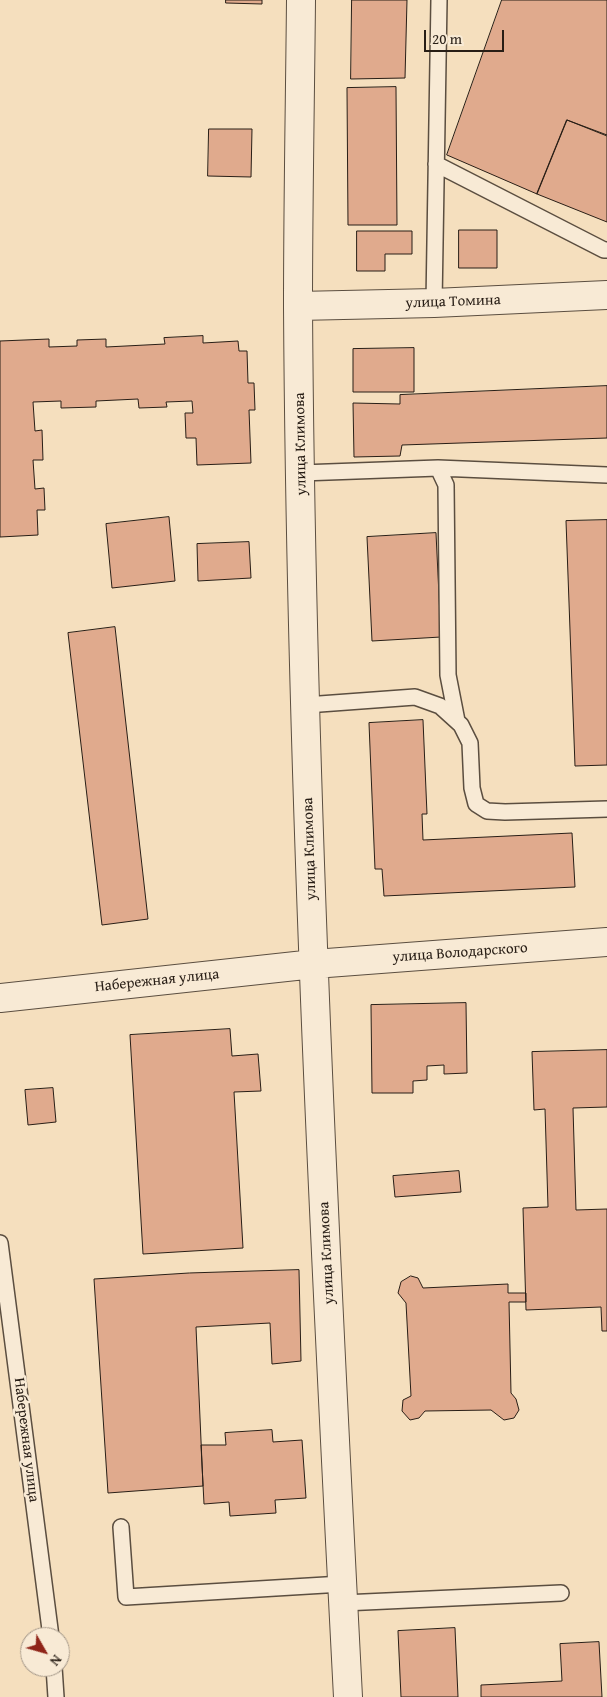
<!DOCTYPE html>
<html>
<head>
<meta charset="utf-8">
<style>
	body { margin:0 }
	#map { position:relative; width:607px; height:1697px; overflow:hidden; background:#f5dfbe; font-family:"Gentium Book Plus",serif }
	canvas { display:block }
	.north { position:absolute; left:20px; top:1627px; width:50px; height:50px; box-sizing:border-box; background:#f8ead5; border:1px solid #a59889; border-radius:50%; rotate:128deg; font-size:14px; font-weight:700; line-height:20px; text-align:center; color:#281e16 }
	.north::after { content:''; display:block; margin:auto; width:18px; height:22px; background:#8f2418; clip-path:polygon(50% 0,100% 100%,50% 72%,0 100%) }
	.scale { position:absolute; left:424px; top:30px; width:80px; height:22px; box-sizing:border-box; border:2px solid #281e16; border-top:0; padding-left:6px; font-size:15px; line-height:18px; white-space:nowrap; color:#281e16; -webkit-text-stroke:4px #f8ead5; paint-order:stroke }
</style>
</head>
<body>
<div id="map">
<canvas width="607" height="1697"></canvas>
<div class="north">N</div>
<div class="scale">20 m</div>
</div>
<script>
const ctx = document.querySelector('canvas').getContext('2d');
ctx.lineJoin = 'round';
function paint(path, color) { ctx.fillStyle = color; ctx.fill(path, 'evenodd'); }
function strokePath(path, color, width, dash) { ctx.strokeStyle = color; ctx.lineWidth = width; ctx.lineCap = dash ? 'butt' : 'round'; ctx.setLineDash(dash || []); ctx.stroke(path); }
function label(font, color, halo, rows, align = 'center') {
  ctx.font = font + ' "Gentium Book Plus",serif'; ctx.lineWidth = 5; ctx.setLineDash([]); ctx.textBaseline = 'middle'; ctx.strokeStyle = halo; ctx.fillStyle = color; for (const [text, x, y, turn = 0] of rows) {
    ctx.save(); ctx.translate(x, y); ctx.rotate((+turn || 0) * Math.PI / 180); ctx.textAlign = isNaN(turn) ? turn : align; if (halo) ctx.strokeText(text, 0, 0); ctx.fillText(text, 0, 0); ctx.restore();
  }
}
const building = new Path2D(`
	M226,0H262V4L226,3Z
	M352,0H407L405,78L351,79Z
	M502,0H607V135L567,120L537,194L447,155Z
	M396,87L397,225H348L347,88Z
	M567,120L607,136V222L537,194Z
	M209,129H252L251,177L208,176Z
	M459,230H497V268H459Z
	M357,231H412V254H385V271H357Z
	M203,336V343L238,341L239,351H247L248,383H254L255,410H249L251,463L197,465L196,438H186L185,413H193L192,401L166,402L167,407L139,408L138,399L96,401V407L61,408V401L33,402L35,431L42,430L43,460H33L35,489L44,488L45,510H37L38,535L0,537V341L49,339V347L77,346V340L106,339V347L165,344L164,338Z
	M414,348V392H353V349Z
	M607,386V438L402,445L400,456L354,457L353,403L400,404V395Z
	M169,517L175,581L112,588L106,524Z
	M607,520V765L575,766L566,521Z
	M436,533L441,637L372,641L367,537Z
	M249,542L251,578L198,581L197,544Z
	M115,627L148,919L102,925L68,633Z
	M423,720L427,814H422L423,840L572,833L575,887L384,896L382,869H375L369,723Z
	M466,1003L467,1073L444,1074V1065L427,1066V1080L413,1081V1093H372L371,1005Z
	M230,1029L232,1056L258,1054L261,1091L234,1092L243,1248L143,1254L130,1035Z
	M607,1050V1107L573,1108L576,1210L607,1209V1331H602L601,1307L526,1310L523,1208L548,1207L545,1109L534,1110L532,1052Z
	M53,1088L56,1122L28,1125L25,1090Z
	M459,1171L461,1192L395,1197L393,1176Z
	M299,1270L301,1361L272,1364L270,1323L196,1327L203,1486L108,1493L94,1279L189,1273Z
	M411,1276L418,1278L423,1288L508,1284V1293H526V1302H509L511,1393L516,1399L519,1410L514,1418L504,1420L491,1410L425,1411L419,1418L410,1420L402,1411L403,1400L411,1396L406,1303L398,1293L401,1282Z
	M272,1430L273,1442L302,1440L306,1498L275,1500L276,1513L230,1516L229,1502L204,1504L201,1445H226L225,1433Z
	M455,1628L458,1697H401L398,1631Z
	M599,1642L602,1697H481V1685L562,1681L560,1644Z`);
paint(building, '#e0aa8d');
strokePath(building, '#281e16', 1);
const lane = new Path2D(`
	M436,164L604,250H607
	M434,303L439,0
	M438,468L446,485L448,675L457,721
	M301,473L438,468L607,475
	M306,705L415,697L440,706L461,725L470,743L472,788L476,804L487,811L505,812L607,809
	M0,1243L51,1637
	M121,1527L126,1597L342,1584
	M343,1603L561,1593
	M54,1667L56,1697`);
const street = new Path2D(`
	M301,0C300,102 298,205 298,307C301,771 324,1234 348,1697
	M298,306L434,303L607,295
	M0,998L314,964L607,942`);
strokePath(lane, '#5b4e40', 18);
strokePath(street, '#5b4e40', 30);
strokePath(lane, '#f8ead5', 15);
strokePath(street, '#f8ead5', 28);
label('15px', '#281e16', '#f8ead5', [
	["улица Томина",453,302,-2],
	["улица Климова",301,444,-91],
	["улица Климова",310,849,-92],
	["улица Володарского",460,953,-4],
	["Набережная улица",157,981,-6],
	["улица Климова",327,1253,-93],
	["Набережная улица",26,1440,83]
]);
</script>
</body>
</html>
